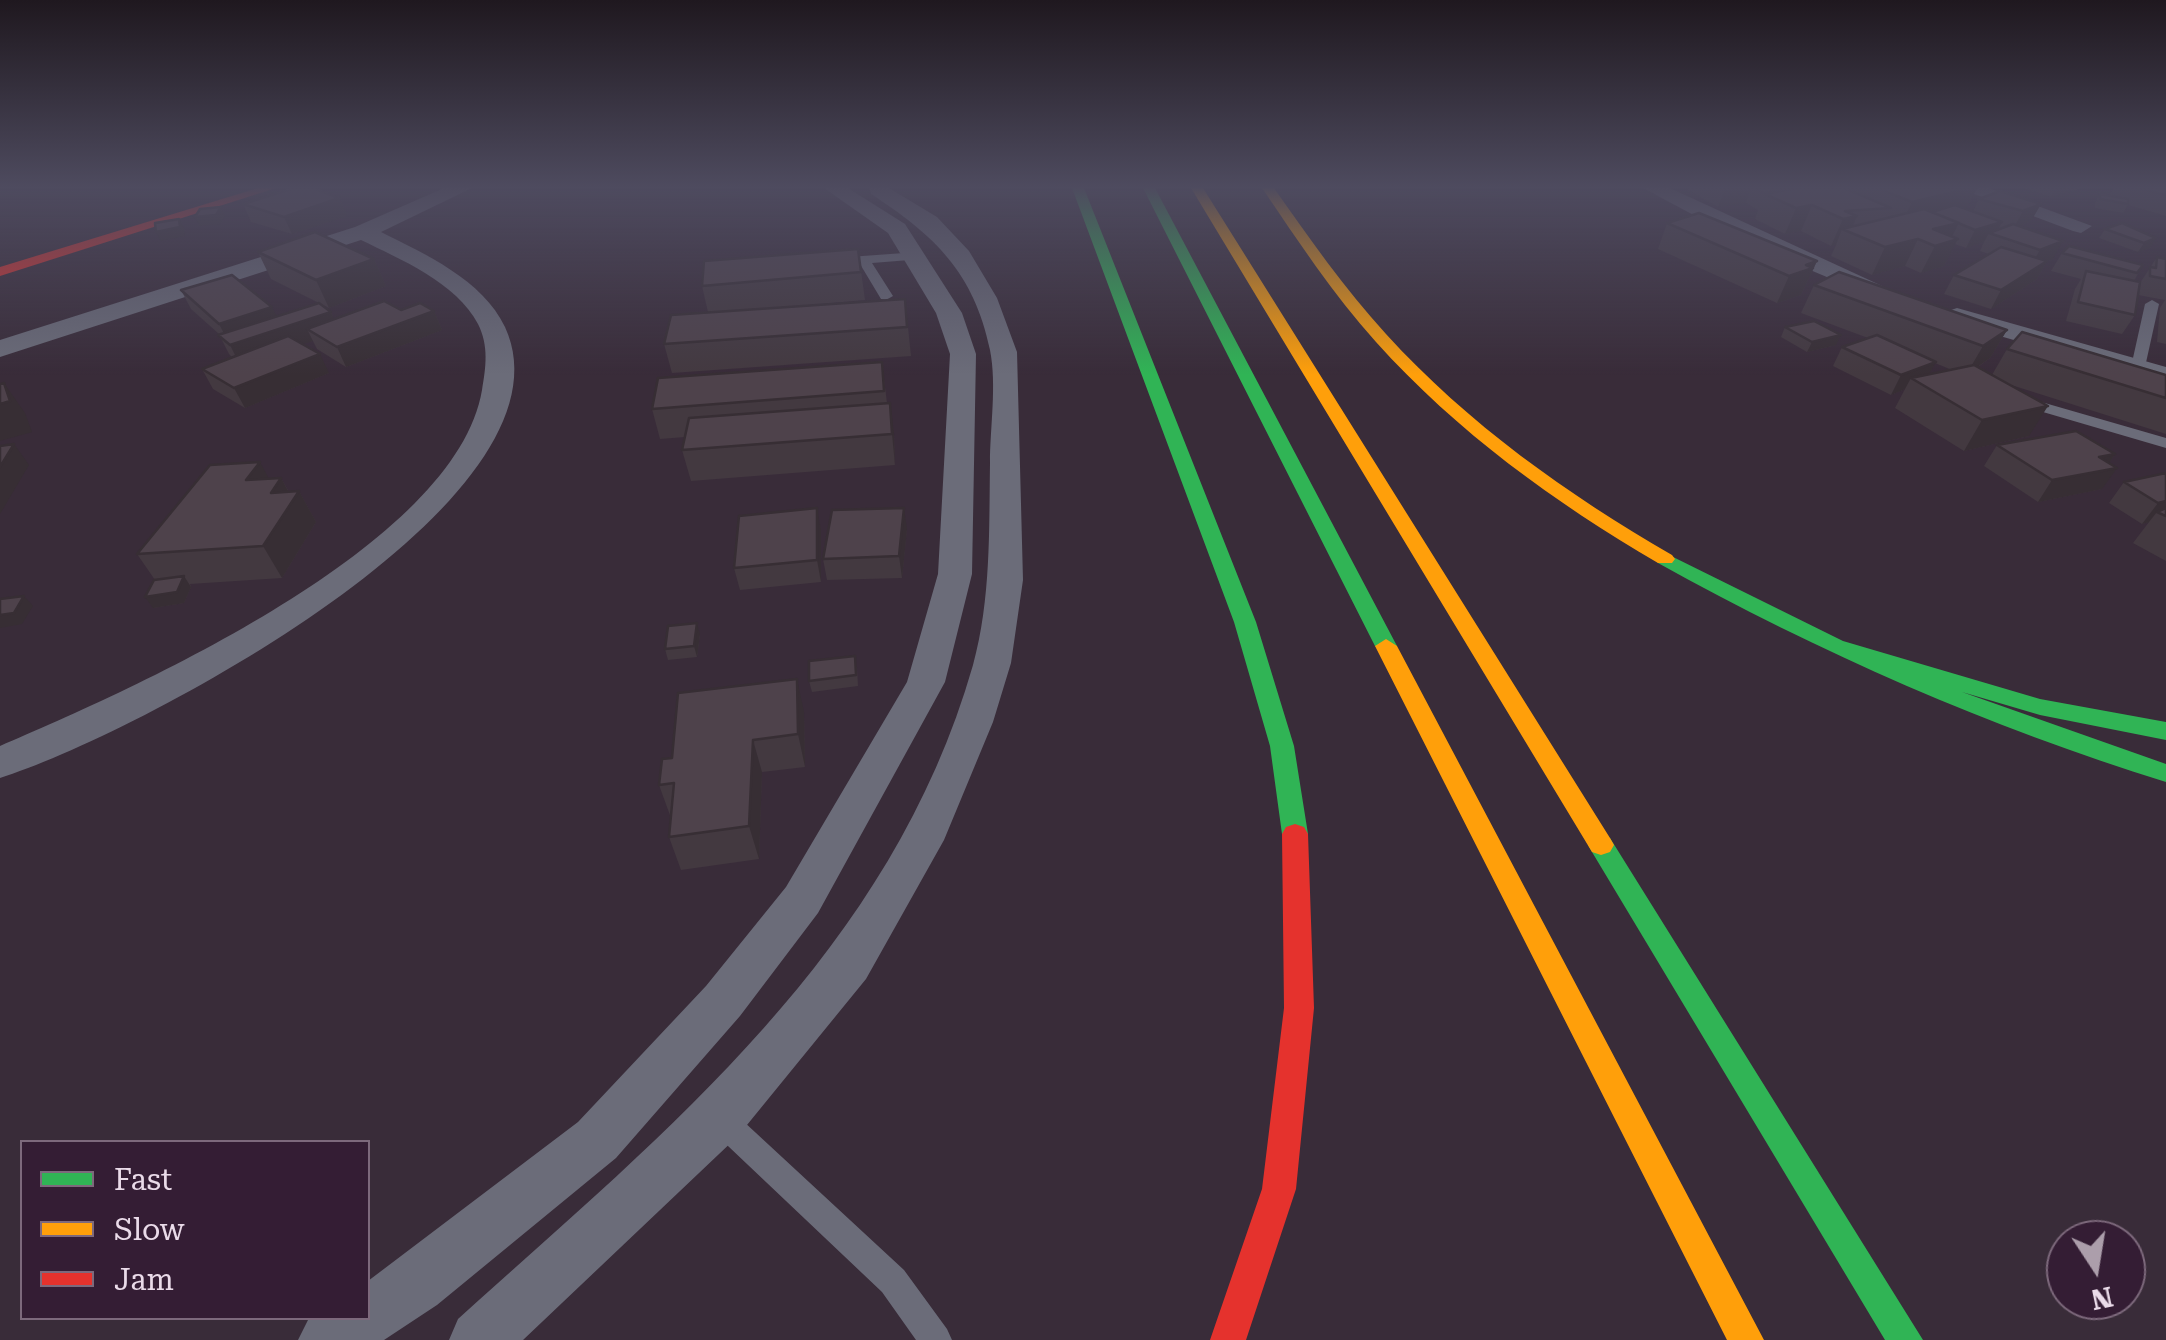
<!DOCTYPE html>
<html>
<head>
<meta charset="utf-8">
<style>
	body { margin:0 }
	#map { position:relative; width:2166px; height:1340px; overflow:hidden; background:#392c39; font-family:"Roboto Serif",serif }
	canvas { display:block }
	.legend { position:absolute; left:20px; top:1140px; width:350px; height:180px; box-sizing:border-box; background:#341d34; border:2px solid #7d697c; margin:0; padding:12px 18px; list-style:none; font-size:30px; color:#eadbe9 }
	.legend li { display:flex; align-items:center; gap:20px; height:50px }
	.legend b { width:50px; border:2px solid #7d697c }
	.north { position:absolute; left:2046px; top:1220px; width:100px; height:100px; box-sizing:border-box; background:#341d34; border:2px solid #7d697c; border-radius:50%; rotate:168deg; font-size:28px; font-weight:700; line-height:40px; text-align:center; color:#eadbe9 }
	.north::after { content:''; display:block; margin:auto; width:35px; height:45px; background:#ac9eab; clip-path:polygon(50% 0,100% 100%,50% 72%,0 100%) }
</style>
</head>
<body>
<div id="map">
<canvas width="2166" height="1340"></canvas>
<ul class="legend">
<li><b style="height:12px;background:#30b455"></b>Fast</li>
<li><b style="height:12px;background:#ff9f0a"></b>Slow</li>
<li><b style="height:12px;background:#e5322d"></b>Jam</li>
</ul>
<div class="north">N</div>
</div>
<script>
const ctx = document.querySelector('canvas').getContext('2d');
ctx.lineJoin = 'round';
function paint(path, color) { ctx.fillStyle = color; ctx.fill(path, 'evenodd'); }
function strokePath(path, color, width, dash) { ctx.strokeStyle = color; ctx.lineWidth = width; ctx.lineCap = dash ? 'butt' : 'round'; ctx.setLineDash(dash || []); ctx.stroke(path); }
paint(new Path2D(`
	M918,252L922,253V259L872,263L893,296L886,300L881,299L860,264L835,266L829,262L835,258Z
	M2152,300L2159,304L2145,367L2138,371L2131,367L2145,304Z
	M2024,397L2166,438V448L2019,405V399Z
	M719,1104L729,1108L904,1270L947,1329L952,1340H916L882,1292L709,1128L705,1118L709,1108Z`), '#6b6c79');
paint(new Path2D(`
	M444,188H472L381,232C425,254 483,280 505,327C585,501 129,738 0,778V746C134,689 456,546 482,390C486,367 489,346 478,324C457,283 400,259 361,240L0,357V340L355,227Z
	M824,188H848L905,224L962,313L976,354L972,574L945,682L818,913L740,1016L616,1158L437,1305L384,1340H298L309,1318H368V1281L578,1122L706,986L786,887L907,682L938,574L950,354L936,313L888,233Z
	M869,188H889L937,217L969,251L997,298L1017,352L1023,580L1011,663L993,722L944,840L866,979L738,1136L523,1340H449L458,1319C669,1129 891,951 973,665C991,599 989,531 990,463C990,428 997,385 990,350C974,272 934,235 871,194Z
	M1643,188H1670L1893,291L1881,298L1872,296L1746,243Z
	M1958,188H1989L2092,226L2081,233L2073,231Z
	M1957,308L2166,367V384L1948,321L1944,316L1948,311Z`), '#6b6c79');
paint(new Path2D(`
	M1072,188H1084L1256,622L1294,746L1308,834L1304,841L1295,844L1286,841L1282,834L1270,746L1234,622Z
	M1143,188H1155L1397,646L1394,651L1386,653L1375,646Z
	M1665,553L1843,641L2040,699L2166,722V740L2040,715L1962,692L2166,764V782C1989,727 1820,653 1658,563L1655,559L1658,555Z
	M1601,835L1610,838L1923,1340H1885L1592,852L1588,845L1592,838Z`), '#30b455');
paint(new Path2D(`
	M1191,188H1203L1610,838L1614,845L1610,852L1601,855L1592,852Z
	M1262,188H1274C1309,238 1345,289 1386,334C1468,424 1567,494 1672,555L1675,559L1672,563H1658C1554,502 1457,432 1376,342C1333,294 1298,241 1262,188Z
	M1386,639L1397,646L1764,1340H1727L1375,646Z`), '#ff9f0a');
paint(new Path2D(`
	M258,188H276L0,276V267Z
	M1295,824L1304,827L1308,834L1314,1008L1296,1189L1246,1340H1210L1262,1189L1284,1008L1282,834L1286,827Z`), '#e5322d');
paint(new Path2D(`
	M1688,188H1977L1966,209L1973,211L1979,199L2041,204L2031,221L2020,226L2053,259L2047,261L2037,279L1991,309L1944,294L1954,275L1989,254L1980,251L1984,242L1966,248L1955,244L1944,266L1921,273L1905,266L1872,275L1831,256L1836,245L1831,246L1801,231L1785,234L1755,219L1758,210L1746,203L1718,207L1688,190Z
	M2024,188H2082L2051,197Z
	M2114,188H2166V216L2128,205L2123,213L2095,208V203L2100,194L2109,196Z
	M339,198L347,216L292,234L251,222L243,204Z
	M1667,223L1817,261L1801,295L1777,303L1658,249Z
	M2105,229L2156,238L2150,248L2138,252L2099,238Z
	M858,249L865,300L778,308L905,299L911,356L672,373L664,344L708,312L702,286Z
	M258,252L374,259L386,286L329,308L271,279Z
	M2062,253L2143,265L2134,281L2140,283L2157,257L2166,259V344L2157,342L2160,308L2165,300L2138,295L2135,315L2122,334L2066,321L2075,289L2081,279L2051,271Z
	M1814,285L2007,330L1990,358L1978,367L1992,375L2007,349L2166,375V434L2008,384L2029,436L1964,451L1895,408L1905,389L1891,395L1833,366L1842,347L1868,338L1801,313ZM1935,363L1952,370L1929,374Z
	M181,290L277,316L331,312L334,319L401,310L434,311L442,330L346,367L317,349L313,341L302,344L329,373L245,408L213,389L202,369L232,357L229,354L219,334L191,309Z
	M1785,327L1836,345L1807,352L1781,337Z
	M882,362L887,403L894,433L895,465L691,481L682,450L685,437L660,439L652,409Z
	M1997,445L2115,454L2109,463L2102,489L2038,502L1984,466Z
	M2166,473V561L2133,543L2149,522L2142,524L2109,503L2124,482Z
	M281,478L289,492L299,491L316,522L282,578L190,584L191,587L184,603L153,608L155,580L137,554L269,479Z
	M907,529L902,578L827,580L823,559Z
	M821,530V582L740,590L734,568Z
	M700,634L697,657L668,660L665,649Z
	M857,667L858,686L812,692L809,681Z
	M804,712L805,767L762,772L759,859L681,870L669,837L671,818L659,785L672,758Z`), '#433940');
paint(new Path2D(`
	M1725,188H1751L1746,203L1718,207Z
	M1971,188H1977L1965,211L1900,228L1912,202Z
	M2056,188H2082L2051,197Z
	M339,198L347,216L292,234L284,217Z
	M2041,204L2031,221L2013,229L2023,211Z
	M1812,205L1801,231L1785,234L1796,208Z
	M221,207L225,216L220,224L199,226L195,217Z
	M1857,216L1850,233L1842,229L1836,245L1831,246L1843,219Z
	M179,219L184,228L185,236L161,241L156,232Z
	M2002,222L1995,235L1989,233L1984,242L1966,248L1975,230Z
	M1959,223L1949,242L1958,239L1944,266L1921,273L1935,246L1933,229Z
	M2156,238L2150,248L2138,252L2144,243Z
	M1918,239L1905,266L1872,275L1885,247Z
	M2063,241L2053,259L2047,261L2037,279L1991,309L2001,290L2029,268L2040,250Z
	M374,259L386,286L329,308L316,280Z
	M1817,261L1801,295L1777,303L1789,276L1806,265Z
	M272,307L282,327L229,343L219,324Z
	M434,311L442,330L346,367L337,347Z
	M331,312L340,332L307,329L313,341L240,365L230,345Z
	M2007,330L1990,358L1966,375L1983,346Z
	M1841,335L1836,345L1807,352L1812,342Z
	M320,354L329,373L245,408L234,388Z
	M1936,362L1925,382L1911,378L1905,389L1891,395L1901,375Z
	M4,383L25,413L32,432L0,441V404Z
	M890,403L894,433L895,465L892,434Z
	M2048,406L2029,436L1964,451L1982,420Z
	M14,444L29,465L0,514V467Z
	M2115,454L2104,471L2117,468L2102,489L2038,502L2052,480L2099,457Z
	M260,462L274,488L281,478L293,500L299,491L316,522L282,578L263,546L246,480Z
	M2166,501V516L2157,512L2149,522L2142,524L2158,503Z
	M817,508L821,530V582L817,560Z
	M904,508L907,529L902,578L899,556Z
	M184,576L191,587L184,603L153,608L145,597Z
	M24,596L33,606L22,624L0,628V615Z
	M697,623L700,634L697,657L694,646Z
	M797,679L804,712L805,767L798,734Z
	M753,740L762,772L759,859L749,826Z`), '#372e34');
const building = new Path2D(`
	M294,188H313L339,198L284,217L243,204Z
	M1754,188H1796L1764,193Z
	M1797,188H1844L1891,208L1845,211L1857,216L1843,219L1812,205L1796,208L1765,194Z
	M1877,188H1971L1912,202Z
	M2136,188H2166V195Z
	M2000,191L2041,204L2023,211L1979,199Z
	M2100,194L2128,199V204L2100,199Z
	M1955,205L2002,222L1975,230L1932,212Z
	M221,207L216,215L195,217L200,209Z
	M1924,209L1959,223L1933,229L1958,239L1935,246L1918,239L1885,247L1842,229Z
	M1699,213L1817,261L1806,265L1813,268L1789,276L1667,223Z
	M179,219L180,227L156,232L155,223Z
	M2122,223L2156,238L2144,243L2105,229Z
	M2013,224L2063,241L2040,250L1989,233Z
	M315,232L374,259L316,280L258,252Z
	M2069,246L2143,265L2137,273L2062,253Z
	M2001,247L2047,261L2001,290L1954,275Z
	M858,249L861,272L702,286L704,261Z
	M2157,257L2166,259V279L2150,276V267L2156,268Z
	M2086,271L2140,282L2135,315L2078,302Z
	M1839,272L2007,330L1983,346L1814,285Z
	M232,275L272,307L219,324L181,290Z
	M905,299L907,327L664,344L671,315Z
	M384,301L401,310L420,303L434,311L337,347L307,329Z
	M319,303L331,312L230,345L218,335Z
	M1814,321L1841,335L1812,342L1785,327Z
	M2022,332L2166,375V398L2007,349Z
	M1877,335L1936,362L1901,375L1842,347Z
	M288,336L320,354L234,388L202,369Z
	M882,362L884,391L652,409L658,378Z
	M1974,365L2048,406L1982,420L1911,378Z
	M4,383L10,401L0,404V384Z
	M890,403L892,434L682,450L689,418Z
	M2076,431L2115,454L2099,457L2117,468L2052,480L1997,445Z
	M14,444L0,467V446Z
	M260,462L246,480L281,478L271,493L299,491L263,546L137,554L210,465Z
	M2166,473V501L2158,503L2124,482Z
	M817,508V560L734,568L739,516Z
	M904,508L899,556L823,559L832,510Z
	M2166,508V516L2157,512Z
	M184,576L177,592L145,597L154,580Z
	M24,596L14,613L0,615V599Z
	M697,623L694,646L665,649L668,626Z
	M855,656L856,675L809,681V661Z
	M797,679L798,734L753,740L749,826L669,837L674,783L659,785L662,759L672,758L678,693Z`);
paint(building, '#4e424b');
strokePath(building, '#372e34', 2.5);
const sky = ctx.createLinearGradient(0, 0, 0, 375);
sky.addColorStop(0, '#1f181f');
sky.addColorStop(0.5, '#4e4b5f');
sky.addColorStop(1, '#4e4b5f00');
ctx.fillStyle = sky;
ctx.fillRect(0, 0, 2166, 375);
</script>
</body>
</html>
